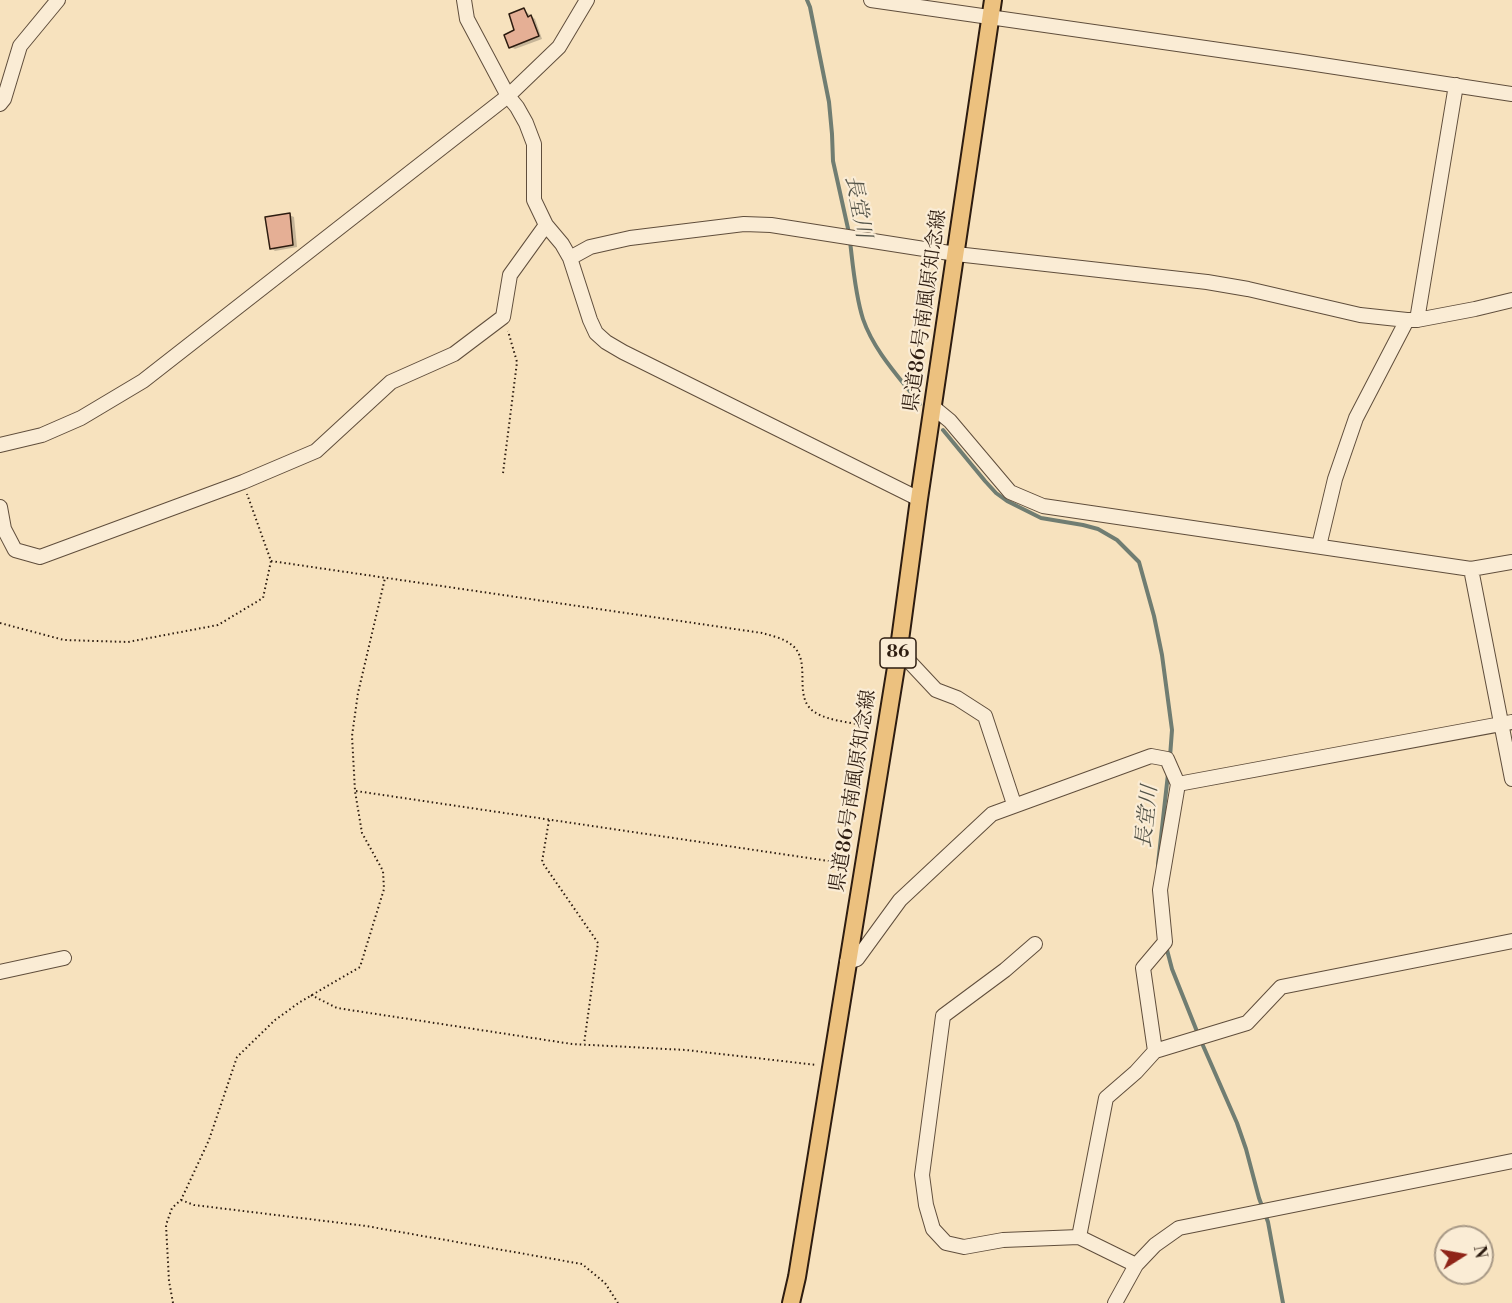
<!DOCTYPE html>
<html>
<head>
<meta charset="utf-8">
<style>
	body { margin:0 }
	#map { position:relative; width:1512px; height:1303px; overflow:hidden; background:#f7e2be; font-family:"Libre Bodoni",serif }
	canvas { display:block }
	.north { position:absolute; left:1434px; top:1225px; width:60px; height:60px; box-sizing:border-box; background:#faecd5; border:2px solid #a89986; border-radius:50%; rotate:79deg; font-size:16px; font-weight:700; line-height:24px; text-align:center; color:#2d1c10 }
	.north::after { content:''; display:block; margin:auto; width:21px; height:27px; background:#8f2418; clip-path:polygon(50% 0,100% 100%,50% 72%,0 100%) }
</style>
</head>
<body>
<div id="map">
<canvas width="1512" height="1303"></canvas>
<div class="north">N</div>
</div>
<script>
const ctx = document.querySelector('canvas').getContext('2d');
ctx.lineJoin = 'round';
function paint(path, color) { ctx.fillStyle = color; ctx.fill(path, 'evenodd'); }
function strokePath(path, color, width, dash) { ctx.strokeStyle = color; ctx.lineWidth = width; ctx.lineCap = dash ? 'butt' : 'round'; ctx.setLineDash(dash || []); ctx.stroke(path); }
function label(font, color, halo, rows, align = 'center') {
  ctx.font = font + ' "Libre Bodoni","Noto Serif JP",serif'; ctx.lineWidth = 4.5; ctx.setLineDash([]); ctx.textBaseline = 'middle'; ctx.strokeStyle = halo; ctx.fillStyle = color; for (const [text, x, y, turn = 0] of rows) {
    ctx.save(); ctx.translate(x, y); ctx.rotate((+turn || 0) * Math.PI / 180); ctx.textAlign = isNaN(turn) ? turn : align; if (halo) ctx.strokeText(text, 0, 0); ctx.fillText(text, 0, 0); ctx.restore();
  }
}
paint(new Path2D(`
	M524,10L535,19L542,39L515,49L511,47Z
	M289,215L294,217L297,247L275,251L271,248Z`), '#0003');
strokePath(new Path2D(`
	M807,0L810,7L829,102L832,134L833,161L849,233
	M850,241C853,266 855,294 863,319C874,351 899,377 920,404
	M943,430L985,481L996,493L1007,501L1041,518L1083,525L1098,529L1117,540L1139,562L1154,616L1162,655L1172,730L1170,757
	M1158,864L1168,774
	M1166,946L1172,969L1198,1034
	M1201,1041L1237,1123L1246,1149L1259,1198L1268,1222L1283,1303`), '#707d72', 4);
const building = new Path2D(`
	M524,8L528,17L531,15L539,36L509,48L504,35L514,30L509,14Z
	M290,213L293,245L270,249L265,217Z`);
paint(building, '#e5af95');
strokePath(building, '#2d1c10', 1.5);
const minor = new Path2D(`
	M464,0L467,19L508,96L517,107L526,123L534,144V200L546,225L562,244L570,258L590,320L596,333L606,342L623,352L919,499
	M871,0L1296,61L1512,94
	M0,104L4,99L20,46L58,0
	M570,258L590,247L630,238L744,224L771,225L956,254L1207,282L1248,289L1360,315L1407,320H1417L1475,309L1512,300
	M1417,320L1456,85
	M933,407L950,421L1010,492L1043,506L1471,569L1512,562
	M0,445L42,435L81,418L143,381L508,96L559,47L587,0
	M0,507L4,529L15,550L40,557L243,482L316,451L391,382L454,354L503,317L510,275L546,225
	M1319,546L1335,479L1356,418L1407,320
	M1471,569L1512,779
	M898,655L906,658L936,690L957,698L985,716L1014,804
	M1178,784L1512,722
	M1035,944L1005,970L943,1016L922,1175L926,1205L933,1229L946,1243L964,1247L1003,1240L1079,1237
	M847,962L857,959L900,900L992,814L1151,756L1167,759L1178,784L1160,890L1165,942L1143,968L1155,1051
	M0,972L64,958
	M1136,1265L1079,1237L1106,1098L1136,1072L1155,1051L1247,1023L1281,987L1512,941
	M1115,1303L1136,1265L1155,1245L1179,1228L1512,1161`);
const major = new Path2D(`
	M791,1303L797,1277L898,655L919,499L993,0`);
strokePath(minor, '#604e3c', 16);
strokePath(major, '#2d1c10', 20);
strokePath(new Path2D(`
	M503,473L517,362L508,331
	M271,561L762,633C773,636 787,639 795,648C811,666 792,699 816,713C829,721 854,723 870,726
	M0,623L64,640L128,642L218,625L263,598L271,561L247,494
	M356,791L849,864
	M549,820L542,862L594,937L598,943L584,1044
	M311,995L337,1008L572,1044L686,1050L817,1065
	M181,1200L194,1205L366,1226L582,1264L605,1283L618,1303
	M173,1303L169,1281L166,1225L172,1208L181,1200L209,1140L237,1057L275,1020L300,1002L360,967L384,889L383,871L362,833L355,791L352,736L358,693L385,578`), '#2d1c10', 2, [1.5, 3]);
strokePath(minor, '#faecd5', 14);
strokePath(major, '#ecc17f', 16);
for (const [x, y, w] of [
	[898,653,36]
]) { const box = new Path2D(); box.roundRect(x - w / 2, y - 15, w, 30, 4.5); ctx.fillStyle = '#faecd5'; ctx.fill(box); strokePath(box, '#2d1c10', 1.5); }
label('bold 18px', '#2d1c10', null, [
	["86",898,653]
]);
label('20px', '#2d1c10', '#faecd5', [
	["県道86号南風原知念線",926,311,-82],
	["県道86号南風原知念線",854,791,-81]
]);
label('italic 21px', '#545449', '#faecd5', [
	["長堂川",857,207,79],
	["長堂川",1148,817,-84]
]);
</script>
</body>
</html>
